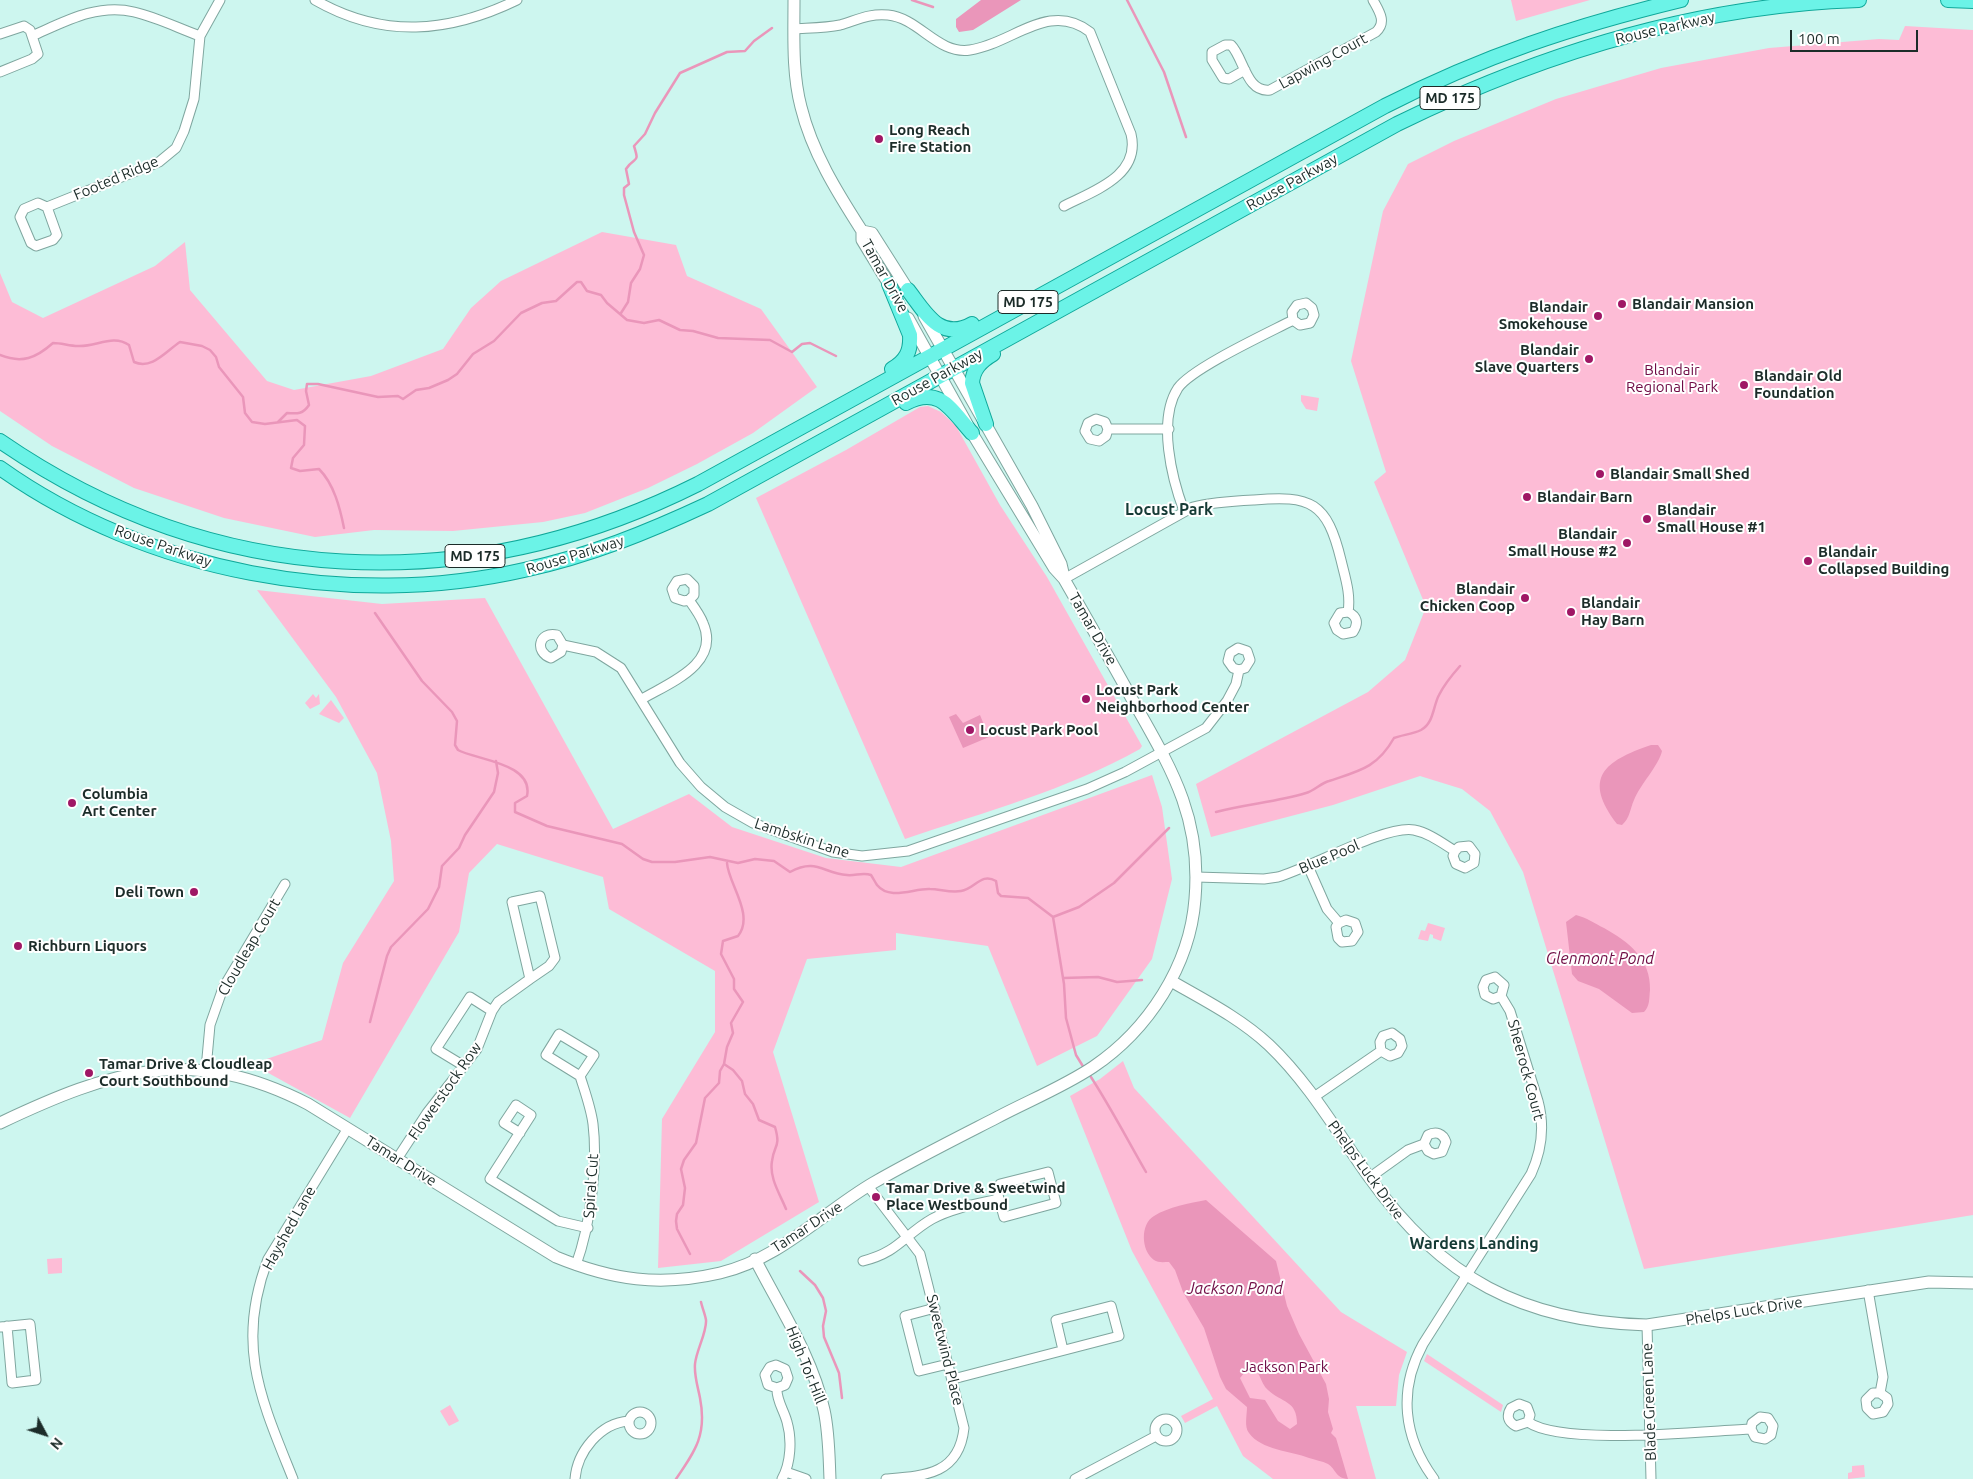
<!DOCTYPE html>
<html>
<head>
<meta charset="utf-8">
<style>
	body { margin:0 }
	#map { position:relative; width:1973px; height:1479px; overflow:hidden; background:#cdf6ef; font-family:Ubuntu,sans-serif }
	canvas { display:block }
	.north { position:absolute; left:20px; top:1409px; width:50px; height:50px; -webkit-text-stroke:4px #fff; paint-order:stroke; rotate:130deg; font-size:14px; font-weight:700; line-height:20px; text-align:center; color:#1c2c29 }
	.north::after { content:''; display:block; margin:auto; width:18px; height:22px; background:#1c2c29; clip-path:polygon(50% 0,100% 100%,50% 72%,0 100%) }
	.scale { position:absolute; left:1790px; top:30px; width:128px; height:22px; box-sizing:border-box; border:2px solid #1c2c29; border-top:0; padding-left:6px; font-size:15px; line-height:18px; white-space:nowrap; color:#1c2c29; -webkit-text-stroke:4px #fff; paint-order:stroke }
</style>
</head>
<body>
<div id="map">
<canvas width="1973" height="1479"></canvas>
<div class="north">N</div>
<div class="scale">100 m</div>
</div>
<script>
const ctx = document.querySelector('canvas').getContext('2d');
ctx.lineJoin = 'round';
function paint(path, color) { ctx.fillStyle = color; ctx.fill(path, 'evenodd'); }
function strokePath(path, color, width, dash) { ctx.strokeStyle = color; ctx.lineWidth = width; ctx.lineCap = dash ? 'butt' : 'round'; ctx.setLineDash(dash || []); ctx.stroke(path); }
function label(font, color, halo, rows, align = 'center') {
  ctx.font = font + ' Ubuntu,sans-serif'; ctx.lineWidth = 4; ctx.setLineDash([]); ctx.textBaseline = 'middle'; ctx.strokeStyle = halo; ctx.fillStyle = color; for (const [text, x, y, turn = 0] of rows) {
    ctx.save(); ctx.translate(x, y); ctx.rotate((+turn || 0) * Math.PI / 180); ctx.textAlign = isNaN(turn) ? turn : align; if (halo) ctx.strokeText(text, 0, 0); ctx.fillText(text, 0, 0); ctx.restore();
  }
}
paint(new Path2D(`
	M1511,0H1590L1516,21Z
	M1905,26L1973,30V1215L1644,1269L1523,872L1490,811L1462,789L1420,776L1333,805L1211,837L1196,784L1368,692L1405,660L1426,607L1374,482L1386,472L1351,361L1383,211L1408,164L1454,141L1556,99L1661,68L1769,48L1879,39L1899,40Z
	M602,232L676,245L687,276L761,309L817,387L753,433L697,464L648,488L585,513L543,522L453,531L374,530L315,537L224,518L134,488L52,446L0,411V273L12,302L43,318L155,266L185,242L190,290L267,381L294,390L371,376L443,349L471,308L501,281Z
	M1301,395L1319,398L1317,411L1306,409L1301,401Z
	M928,406L941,412L956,426L1000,505L1047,577L1142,746L1140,749C1067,790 984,812 905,839L756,498L846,450L920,407Z
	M257,590L382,604L485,598L613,829L689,794L732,827L826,858L901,867L1152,775L1162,807L1172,879L1152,959L1097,1036L1037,1066L988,946L896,933V950L807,959L773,1052L819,1202L721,1261L658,1268L662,1119L715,1032V971L609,909L603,877L497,844L469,873L459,932L350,1118L252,1064L322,1040L343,963L394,881L391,841L377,773L336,697Z
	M313,694L316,698L319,694L320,704L310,709L305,703Z
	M331,700L344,718L339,723L319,714Z
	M1428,923L1445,928L1441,941L1433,938V935L1430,934L1428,941L1418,939L1421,930L1425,931Z
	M1123,1061L1134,1088L1341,1312L1407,1352L1399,1375L1396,1406H1356L1376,1479H1273L1243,1456L1217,1406L1185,1423L1181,1416L1213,1399L1132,1251L1070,1096L1100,1079Z
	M62,1258V1273L48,1274L47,1259Z
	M1427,1354L1503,1405L1501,1412L1424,1361Z
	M450,1405L459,1421L449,1426L440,1411Z
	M1864,1465L1865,1477L1848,1479V1473L1852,1472V1466Z`), '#fdbcd6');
paint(new Path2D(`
	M981,0H1021L973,30L959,32L956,27V19Z
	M956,714L963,723L980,715L989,737L963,748L949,717Z
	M1651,745H1658L1662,751C1659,765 1640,785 1634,800C1630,809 1630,818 1622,825L1617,824C1582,778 1604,761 1651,745Z
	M1576,915C1587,918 1594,923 1604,928C1629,942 1651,959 1650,990C1649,999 1650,1006 1644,1012L1632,1013L1599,989L1578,981L1572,974L1566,922Z
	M1206,1200L1276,1261L1287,1306L1299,1334L1326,1384L1329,1399L1328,1412L1333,1429L1331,1433L1336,1438L1348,1479C1335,1478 1336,1469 1328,1464C1322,1461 1315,1460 1309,1458C1291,1451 1261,1450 1249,1433C1244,1427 1247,1415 1247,1407L1226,1389L1220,1377L1204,1328L1183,1292L1175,1270L1169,1262C1164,1262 1158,1263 1154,1260C1141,1251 1140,1224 1154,1216C1168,1207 1190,1203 1206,1200ZM1249,1367C1261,1370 1260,1383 1268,1390C1282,1403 1297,1400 1297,1424L1290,1429L1278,1421L1265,1400L1250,1398L1240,1378Z`), '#ea96ba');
strokePath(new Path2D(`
	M912,0L933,7
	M1127,0L1164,72L1186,137
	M621,313L628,302L631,283L640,269L644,255L634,232L624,195V188L629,184L626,169C635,155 640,165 634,146L645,134L655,113L680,73L727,52L745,51L754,41L772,28
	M0,355C22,364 36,358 53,343C62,343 69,346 78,346C96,347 113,334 129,345L134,362C152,370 166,351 180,342L202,346L210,350L216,357L219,367L243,397L245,413L252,422L265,424L297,420L305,426L304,445L293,458L291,468L300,471L319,469C334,484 340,508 344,528
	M278,422L287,413C298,414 303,414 309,405L306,391L307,384H318L378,397L398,396L403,399L416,390L429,388L448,380L457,374L473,354L494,341L521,313L542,303L556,301L577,282H581L587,291L601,295L607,303L627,320L644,323L659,320L680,330L693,331L718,338L770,340L792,352L802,344L810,343L836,356
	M375,613L422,681L452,712L457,721L455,745L458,750C476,760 534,763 527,796L515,803V812L547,826L622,844L643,859L652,862H675L710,857L738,863L755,859L774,861L790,872C816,858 823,873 847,875C855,876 863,872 871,875C873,878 875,882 877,885C890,901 914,888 930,889C940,889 950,893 961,891C975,889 981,872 996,881L998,893L1001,896L1028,898L1053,917L1064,984L1066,1018L1076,1055L1084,1068
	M1216,812C1245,804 1277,802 1306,793C1314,791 1321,783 1329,781C1359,771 1377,768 1394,738C1402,735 1413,734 1421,730C1434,723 1433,706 1439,695C1444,685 1452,675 1460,666
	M1053,917L1079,907L1114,883L1169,828
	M1063,978L1098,977L1117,982L1142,980
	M370,1022L387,956L391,947L428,909L439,887L442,866L459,848L465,835L494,792L498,773L496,761
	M724,1064L733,1070L742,1081L745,1094L753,1104L759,1120L775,1127C781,1148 774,1144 772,1161C769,1178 780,1194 786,1209
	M1089,1074C1110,1106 1127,1139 1146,1172
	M690,1254L677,1229L676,1221L677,1214L683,1205L685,1188L681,1169L684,1160L696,1143L705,1098L719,1083L720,1071L724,1064L727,1047L733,1033L731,1023L743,1002L734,989V979L721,954L723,941L738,936C755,915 728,883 727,863
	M800,1271L815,1285L823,1298L826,1311L823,1326L824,1337L839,1373L842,1398
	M676,1479C696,1450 707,1434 700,1398C698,1387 694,1376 695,1364C696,1351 707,1332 706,1320C705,1314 702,1307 701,1302`), '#ea96ba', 2.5);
const minor = new Path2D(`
	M315,0C383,39 449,33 517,0
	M794,29C809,28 826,28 840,25C857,20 870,13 888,15C919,18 938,55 970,50C1012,44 1049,0 1090,32L1131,134C1141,176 1093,191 1064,206
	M0,34L24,26L30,30L38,54L32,59L0,72
	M32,36C64,22 97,3 134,12C156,17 178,28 200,36
	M1245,70L1229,79L1223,78L1212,60V52L1225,45H1231C1244,58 1246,93 1270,90L1376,32C1387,22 1379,11 1373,0
	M38,203L47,207L57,235L53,240L36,246L31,243L20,217L24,209Z
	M47,207L159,162L176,148L184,131L194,99L200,36L220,0
	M1108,429L1106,436L1099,441L1090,439L1085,431L1088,423L1096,419L1105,422L1108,429H1169
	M1184,511C1172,479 1157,420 1178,388C1192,368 1268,333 1293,320L1300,325L1310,323L1314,315L1312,308L1306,303L1297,305L1292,312L1293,320
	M1064,579L1193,507C1213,502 1234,501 1254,500C1311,495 1327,502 1341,560C1345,577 1351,594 1348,612C1357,616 1359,623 1353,632L1343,634L1337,630L1334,623L1340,613L1348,612
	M563,645L561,652L551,658C534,652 539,631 557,635L563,645L596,652L621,668L680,763L701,787L725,807L753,823L833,852L862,856L908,851L1087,789L1125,772L1206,728L1227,701L1236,684L1239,670L1245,668L1250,660L1247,651L1238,648L1230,653L1228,661L1233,668L1239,670
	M642,699C669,683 721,664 703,623C700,615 694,607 689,600L694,595V586L687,579L677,581L672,589L675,598L684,601L689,600
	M1308,866L1327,909L1339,923L1336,927L1338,938L1342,942L1352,941L1358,932L1355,923L1346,920L1339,923
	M1196,877L1264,879L1278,877C1312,867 1385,825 1414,830C1429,833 1442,843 1455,851L1459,847L1469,846L1475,854L1474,863L1465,868L1456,864L1453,856L1455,851
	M464,1066L436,1049L470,997L492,1011
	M206,1069L210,1025L223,988L285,884
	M1314,1097L1381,1051L1390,1056L1398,1053L1402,1046L1400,1039L1392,1033L1383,1036L1380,1042L1381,1051
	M520,1133L504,1123L516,1105L531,1115L490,1179L558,1221L588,1228
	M397,1159L427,1113L477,1049L492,1011L498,1002L530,979L512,902L540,896L555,958L549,966L530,979
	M1369,1178L1408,1150L1424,1144L1428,1135C1436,1131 1443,1133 1446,1142L1442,1152L1434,1154L1428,1151L1424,1144
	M868,1186L920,1254L964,1428C959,1475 924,1476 886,1479
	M863,1261C899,1252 904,1235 932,1219C952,1208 977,1204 999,1199L997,1190L1000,1184L1048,1172L1056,1203L1004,1217L999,1199
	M576,1265C590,1226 598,1166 593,1124C591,1108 585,1092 580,1076L546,1055L559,1034L594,1055L580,1076
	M1868,1290L1883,1377L1880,1393L1887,1398L1888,1404L1883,1412L1873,1414L1867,1408L1866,1400L1873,1393H1880
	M935,1308L905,1316L919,1371L948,1364
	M1647,1325L1651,1479
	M0,1327L30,1324L36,1380L12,1383L7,1326
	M953,1379L1119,1336L1111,1306L1056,1320L1063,1350
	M777,1388L785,1385L788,1378L785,1369L776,1365L770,1367L765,1375L768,1385L777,1388C776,1400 784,1410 787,1422C792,1439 791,1463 782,1479
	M629 1423a11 11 0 1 1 22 0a11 11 0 1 1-22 0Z
	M1155 1430a11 11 0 1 1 22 0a11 11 0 1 1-22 0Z
	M1528,1422L1530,1415L1527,1407L1519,1404L1511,1408C1506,1416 1508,1422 1516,1426L1528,1422C1562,1446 1704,1431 1751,1429L1755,1437L1765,1439L1771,1435L1773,1426L1768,1418L1760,1417L1752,1423L1751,1429
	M786,1472L806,1479
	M293,1479C261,1399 235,1345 268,1259L348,1128
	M575,1479C577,1452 600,1423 629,1421
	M1075,1479L1156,1436
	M1434,1479C1403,1437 1398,1390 1423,1344L1531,1174C1542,1150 1545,1127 1538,1101L1510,1011L1501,996L1504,985L1495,977L1486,980L1483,987L1485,995L1493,999L1501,996`);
const tertiary = new Path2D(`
	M794,0C794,35 792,73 801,107C812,152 837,192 862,231V240L893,291
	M862,231L872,233L912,296
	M924,316L1032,506L1061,564L1064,577
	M1171,981C1204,1000 1240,1018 1269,1045C1309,1083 1337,1132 1369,1177C1441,1278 1523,1322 1647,1325L1929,1282L1973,1283
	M0,1123C112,1070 191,1044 308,1104L556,1257C612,1280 660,1287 720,1273C780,1259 822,1213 873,1183C913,1160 955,1139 996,1118C1028,1101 1063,1087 1093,1067C1148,1030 1190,966 1195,899C1202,817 1171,768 1132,699C1110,659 1087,619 1064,579L1054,568L972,433L908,318
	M755,1259C780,1308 812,1356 824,1410C829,1432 829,1456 830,1479`);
const primary = new Path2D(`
	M1948,0L1973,1
	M889,284L910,335C911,351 906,361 892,369
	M908,290C925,312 940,342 972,324
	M906,403C940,385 951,410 972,433
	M986,424L972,383C973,369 981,361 993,354
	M0,441C215,589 466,600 698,484L1385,106C1483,56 1574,26 1681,0
	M0,468C146,572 349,610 524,570C589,556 648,532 708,504L1397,124C1542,53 1697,5 1859,0`);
strokePath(minor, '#7fa69f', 11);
strokePath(tertiary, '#7fa69f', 13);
strokePath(primary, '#10a89a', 16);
strokePath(minor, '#fff', 9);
strokePath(tertiary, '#fff', 11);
strokePath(primary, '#6bf3e7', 14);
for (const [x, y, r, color] of [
	[879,139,5,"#9f1765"],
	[1622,304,5,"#9f1765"],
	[1598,316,5,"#9f1765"],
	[1589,359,5,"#9f1765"],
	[1744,385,5,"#9f1765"],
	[1600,474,5,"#9f1765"],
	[1527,497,5,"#9f1765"],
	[1647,519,5,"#9f1765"],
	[1627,543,5,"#9f1765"],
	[1808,561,5,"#9f1765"],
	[1525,598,5,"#9f1765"],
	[1571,612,5,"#9f1765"],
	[1086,699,5,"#9f1765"],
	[970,730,5,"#9f1765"],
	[72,803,5,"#9f1765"],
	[194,892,5,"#9f1765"],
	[18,946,5,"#9f1765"],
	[89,1073,5,"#9f1765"],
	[876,1197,5,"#9f1765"]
]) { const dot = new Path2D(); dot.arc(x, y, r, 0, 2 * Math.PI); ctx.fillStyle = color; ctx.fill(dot); strokePath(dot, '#fff', 2); }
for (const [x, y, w] of [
	[1450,98,60],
	[1028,302,60],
	[475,556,60]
]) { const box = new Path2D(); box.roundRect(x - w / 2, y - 11.5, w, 23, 4); ctx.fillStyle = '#fff'; ctx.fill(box); strokePath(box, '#1c2c29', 1); }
label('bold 14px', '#1c2c29', null, [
	["MD 175",1450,98],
	["MD 175",1028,302],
	["MD 175",475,556]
]);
label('15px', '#1c2c29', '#fff', [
	["Rouse Parkway",1665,28,-13],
	["Lapwing Court",1323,61,-29],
	["Footed Ridge",116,178,-23],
	["Rouse Parkway",1292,182,-29],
	["Tamar Drive",885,276,61],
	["Rouse Parkway",937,377,-29],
	["Rouse Parkway",163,546,19],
	["Rouse Parkway",575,555,-17],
	["Tamar Drive",1093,629,60],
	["Lambskin Lane",802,838,18],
	["Blue Pool",1329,857,-23],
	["Cloudleap Court",249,947,-60],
	["Sheerock Court",1526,1070,75],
	["Flowerstock Row",445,1091,-55],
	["Tamar Drive",401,1161,32],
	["Phelps Luck Drive",1366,1170,54],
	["Spiral Cut",591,1186,-86],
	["Tamar Drive",807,1227,-33],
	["Hayshed Lane",289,1228,-61],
	["Phelps Luck Drive",1744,1311,-9],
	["Sweetwind Place",945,1350,76],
	["High Tor Hill",806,1365,68],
	["Blade Green Lane",1649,1402,-92]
]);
label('bold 15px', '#1c2c29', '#fff', [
	["Long Reach",889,130],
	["Fire Station",889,147],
	["Blandair Mansion",1632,304],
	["Blandair",1588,307,"right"],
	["Smokehouse",1588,324,"right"],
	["Blandair",1579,350,"right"],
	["Slave Quarters",1579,367,"right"],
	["Blandair Old",1754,376],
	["Foundation",1754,393],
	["Blandair Small Shed",1610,474],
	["Blandair Barn",1537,497],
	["Blandair",1657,510],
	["Small House #1",1657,527],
	["Blandair",1617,534,"right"],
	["Small House #2",1617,551,"right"],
	["Blandair",1818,552],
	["Collapsed Building",1818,569],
	["Blandair",1515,589,"right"],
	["Chicken Coop",1515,606,"right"],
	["Blandair",1581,603],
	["Hay Barn",1581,620],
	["Locust Park",1096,690],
	["Neighborhood Center",1096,707],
	["Locust Park Pool",980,730],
	["Columbia",82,794],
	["Art Center",82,811],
	["Deli Town",184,892,"right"],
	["Richburn Liquors",28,946],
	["Tamar Drive & Cloudleap",99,1064],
	["Court Southbound",99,1081],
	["Tamar Drive & Sweetwind",886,1188],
	["Place Westbound",886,1205]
], 'left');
label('15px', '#6e0a44', '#fff', [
	["Blandair",1672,370],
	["Regional Park",1672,387],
	["Jackson Park",1285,1367]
]);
label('bold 16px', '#163b36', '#fff', [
	["Locust Park",1169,510],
	["Wardens Landing",1474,1244]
]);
label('italic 16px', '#700d45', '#fff', [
	["Glenmont Pond",1600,959],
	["Jackson Pond",1235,1289]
]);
</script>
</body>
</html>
